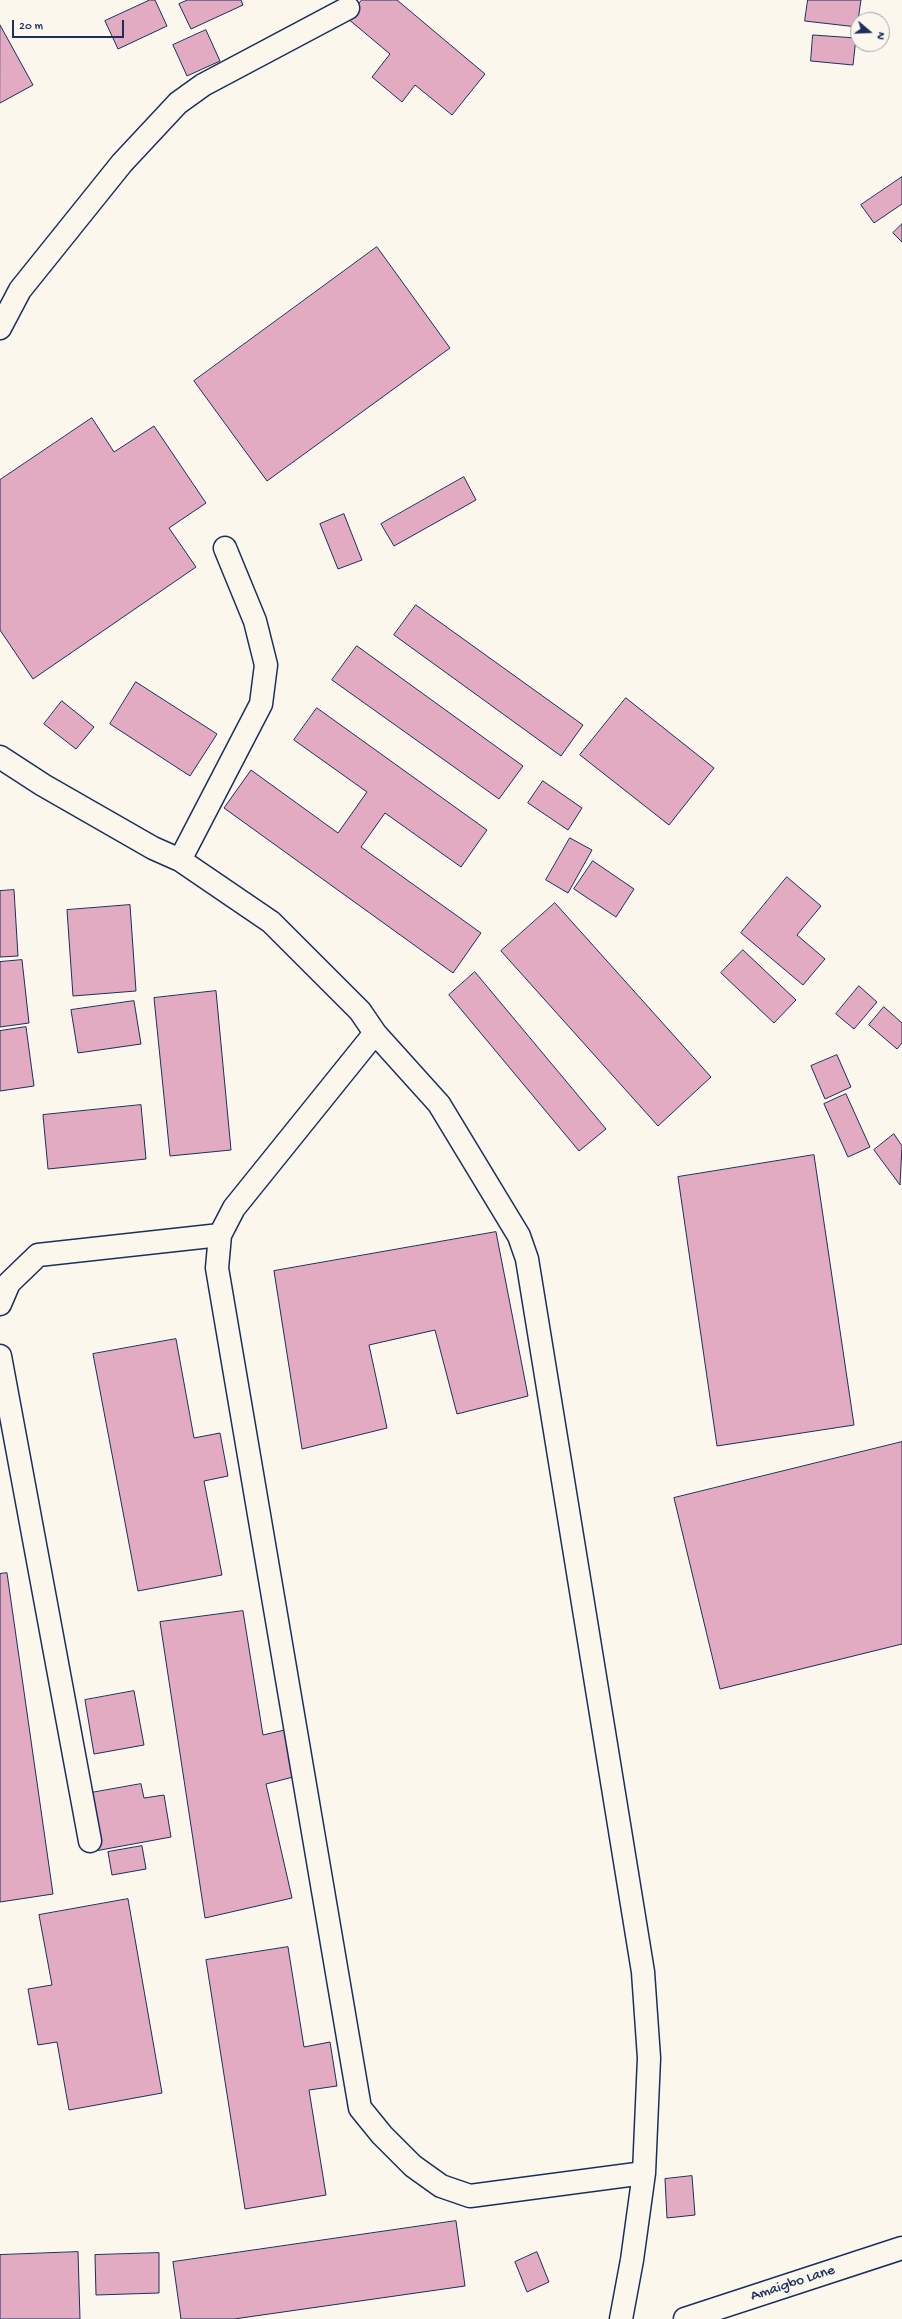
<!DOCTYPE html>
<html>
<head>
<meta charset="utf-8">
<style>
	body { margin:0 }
	#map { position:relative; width:902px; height:2319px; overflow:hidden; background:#fbf7ec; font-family:"Gochi Hand",sans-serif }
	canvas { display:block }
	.north { position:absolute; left:850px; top:12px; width:40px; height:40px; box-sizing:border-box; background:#fbf7ec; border:1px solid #a1a7b3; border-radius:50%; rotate:109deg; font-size:11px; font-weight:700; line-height:16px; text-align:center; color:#1b2f5e }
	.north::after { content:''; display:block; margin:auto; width:14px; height:18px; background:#1b2f5e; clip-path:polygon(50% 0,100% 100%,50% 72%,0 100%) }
	.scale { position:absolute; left:12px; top:20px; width:112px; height:18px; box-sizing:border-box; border:2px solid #1b2f5e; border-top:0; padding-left:5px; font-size:12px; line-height:14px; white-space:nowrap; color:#1b2f5e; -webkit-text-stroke:3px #fbf7ec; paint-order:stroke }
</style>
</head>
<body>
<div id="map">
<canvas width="902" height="2319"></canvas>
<div class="north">N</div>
<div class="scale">20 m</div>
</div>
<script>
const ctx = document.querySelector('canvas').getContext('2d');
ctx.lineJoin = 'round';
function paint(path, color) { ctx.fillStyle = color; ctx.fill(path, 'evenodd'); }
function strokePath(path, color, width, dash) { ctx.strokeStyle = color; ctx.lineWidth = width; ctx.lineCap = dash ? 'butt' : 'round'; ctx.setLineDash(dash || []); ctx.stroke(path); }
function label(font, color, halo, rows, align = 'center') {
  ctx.font = font + ' "Gochi Hand",sans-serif'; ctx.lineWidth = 3.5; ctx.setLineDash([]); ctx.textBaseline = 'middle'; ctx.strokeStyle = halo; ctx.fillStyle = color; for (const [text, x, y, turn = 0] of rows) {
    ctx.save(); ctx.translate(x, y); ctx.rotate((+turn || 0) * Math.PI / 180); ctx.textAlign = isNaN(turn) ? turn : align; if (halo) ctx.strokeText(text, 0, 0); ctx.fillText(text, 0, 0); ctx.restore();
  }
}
const building = new Path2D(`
	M150,0H155L167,26L118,49L105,21Z
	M188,0H241L243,5L191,29L179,4Z
	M362,0H397L485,74L452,115L415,85L402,102L372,77L390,54L347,18Z
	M808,0H861L857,27L805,21Z
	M0,25L33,85L0,103Z
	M206,30L220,61L187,76L173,45Z
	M813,35L856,38L853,65L811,61Z
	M902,177V204L874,223L861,205Z
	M902,224V242L893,233Z
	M377,247L450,348L267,481L194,381Z
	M92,418L114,452L154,426L206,503L169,528L196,567L33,679L0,630V480Z
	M464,477L476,500L394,546L381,524Z
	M344,514L362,560L338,569L320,524Z
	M416,605L583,725L561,756L394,635Z
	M357,646L523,766L499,799L332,680Z
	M136,682L217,734L190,776L110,724Z
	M626,698L714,768L669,825L580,755Z
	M62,701L94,727L76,749L44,724Z
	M317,708L487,830L461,867L385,813L361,847L481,933L453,973L224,808L251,770L338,833L367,792L294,740Z
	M543,781L582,808L568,830L528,803Z
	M570,838L592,850L568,893L546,880Z
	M593,861L634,889L616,917L574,889Z
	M787,877L821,906L797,935L825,959L803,985L741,933Z
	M14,890L18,956L0,957V891Z
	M555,903L711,1077L658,1126L501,951Z
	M130,905L136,991L73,996L67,910Z
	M743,950L796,1000L774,1023L721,973Z
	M22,960L29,1023L0,1027V962Z
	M475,972L606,1129L579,1151L449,995Z
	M859,986L877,1002L854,1029L836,1014Z
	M216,991L231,1150L170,1156L154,998Z
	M134,1001L141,1044L78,1053L71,1010Z
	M884,1007L902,1023V1043L897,1049L869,1025Z
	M26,1027L34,1086L0,1091V1031Z
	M837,1055L851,1087L825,1099L811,1066Z
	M846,1094L870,1147L848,1157L824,1104Z
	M141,1105L146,1159L48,1169L43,1115Z
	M894,1134L902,1146L900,1185L874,1150Z
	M814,1155L854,1425L717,1446L678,1177Z
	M496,1232L528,1396L457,1414L435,1330L369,1345L387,1428L302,1449L274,1271Z
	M176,1339L194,1438L220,1433L228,1476L204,1481L222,1575L138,1591L93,1354Z
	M902,1442V1644L720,1689L674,1498Z
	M7,1573L53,1894L0,1902V1574Z
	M243,1611L263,1735L289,1729L297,1776L266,1784L292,1898L205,1918L160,1622Z
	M134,1691L144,1745L94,1754L85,1700Z
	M141,1784L144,1798L164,1795L171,1837L95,1851L85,1794Z
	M142,1846L146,1869L112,1875L108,1852Z
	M128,1899L162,2093L69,2110L57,2042L38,2045L28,1989L52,1985L39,1915Z
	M288,1947L304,2047L330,2042L337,2086L309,2090L326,2195L245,2209L206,1960Z
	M692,2176L695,2215L667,2218L665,2179Z
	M456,2221L465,2286L234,2319H181L173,2262Z
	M78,2252L80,2319H0V2255Z
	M537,2252L549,2282L527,2292L515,2262Z
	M159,2253V2293L96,2295L95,2255Z`);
paint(building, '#e3abc1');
strokePath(building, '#1b2f5e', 1);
const minor = new Path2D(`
	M0,328L20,290L122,163L178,103L203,85L348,8
	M0,757L43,785L153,848L180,860L271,922L360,1011L375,1033L439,1104L519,1236L527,1259L643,1972L649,2058L644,2173L632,2260L621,2319
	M180,860L261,704L266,665L255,621L225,548
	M375,1033L234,1208L220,1235L217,1268L360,2108L382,2135L413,2166L441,2186L470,2196L644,2173
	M0,1304L9,1283L38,1255L220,1235
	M0,1356L90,1841`);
const secondary = new Path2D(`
	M685,2319L902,2248`);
strokePath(minor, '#1b2f5e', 25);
strokePath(secondary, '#1b2f5e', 25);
strokePath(minor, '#fbf7ec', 22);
strokePath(secondary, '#fbf7ec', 22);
label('15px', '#1b2f5e', '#fbf7ec', [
	["Amaigbo Lane",793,2284,-18]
]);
</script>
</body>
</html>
